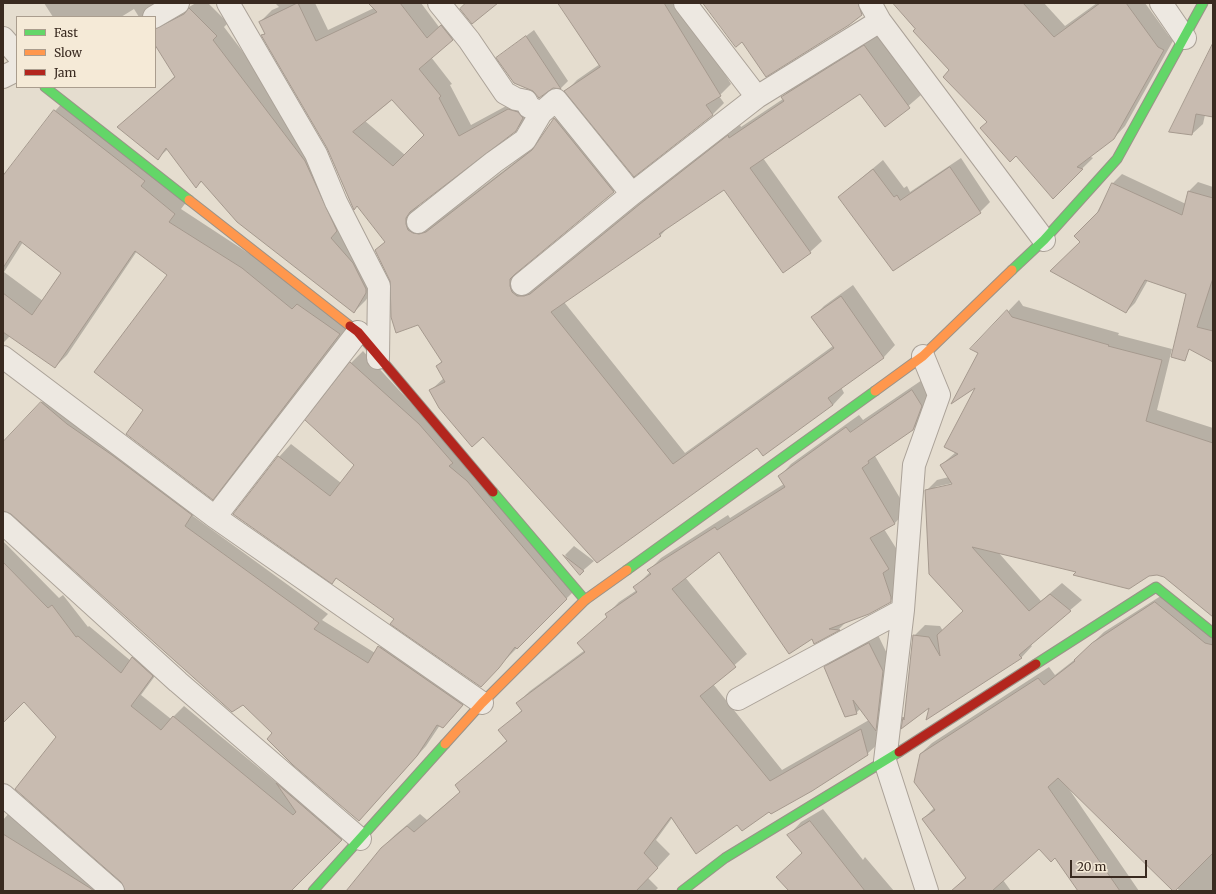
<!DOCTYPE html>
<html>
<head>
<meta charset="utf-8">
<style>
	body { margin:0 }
	#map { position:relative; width:1216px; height:894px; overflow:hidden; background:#e5ddcf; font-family:Merriweather,serif }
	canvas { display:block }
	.frame { position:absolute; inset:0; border:4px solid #392a20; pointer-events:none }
	.legend { position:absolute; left:16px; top:16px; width:140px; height:72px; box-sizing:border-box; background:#f5ead7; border:1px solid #aa9d8e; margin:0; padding:5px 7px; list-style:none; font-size:12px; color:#392a20 }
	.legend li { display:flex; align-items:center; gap:8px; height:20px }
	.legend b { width:20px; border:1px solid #aa9d8e }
	.scale { position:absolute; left:1070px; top:860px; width:77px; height:18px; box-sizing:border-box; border:2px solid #392a20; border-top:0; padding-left:5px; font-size:12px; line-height:14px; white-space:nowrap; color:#392a20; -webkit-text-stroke:3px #f5ead7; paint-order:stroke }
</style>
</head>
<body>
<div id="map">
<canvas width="1216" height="894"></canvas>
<div class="frame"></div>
<ul class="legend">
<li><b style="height:5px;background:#63d668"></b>Fast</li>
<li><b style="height:5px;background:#ff974d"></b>Slow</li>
<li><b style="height:5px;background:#b3261e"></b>Jam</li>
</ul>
<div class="scale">20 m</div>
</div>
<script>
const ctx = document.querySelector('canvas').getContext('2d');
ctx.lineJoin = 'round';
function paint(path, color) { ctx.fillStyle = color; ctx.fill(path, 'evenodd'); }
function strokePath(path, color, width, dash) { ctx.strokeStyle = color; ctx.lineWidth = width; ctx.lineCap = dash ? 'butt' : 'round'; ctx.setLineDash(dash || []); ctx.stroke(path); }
paint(new Path2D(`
	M44,3H154L153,5L173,16L196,3H208L228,23L224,27L317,149L378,280L366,300L354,312L202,181L196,187L168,149L158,158L118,127L175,76L155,43V17H139L134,9L121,17H53Z
	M275,3H315L328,30L374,8L370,3H421L439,27L453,15L464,28L431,57L452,84L450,85L471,125L521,98L527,118L515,131L418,205L417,211L432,223L439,220L537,145L555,119L567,107L625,180L614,191L522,267L521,273L536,285L543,282L653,192L740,125L741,127L783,99L782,97L794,86L876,34L921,95L885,126L860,93L763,158L822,241L810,252L725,188L671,224L660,236L564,302L685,453L833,346L813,317L824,306L853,285L895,345L884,357L841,387L844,393L833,405L757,447L597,561L483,435L431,390L444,378L437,366L442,361L391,280L376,250L386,241L328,147L263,36L265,33L260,22L272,10L279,7ZM392,99L425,135L405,155L365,121Z
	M561,3H682L731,84L719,96L724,103L713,114L634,175L566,91L577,80L600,64Z
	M704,3H872L862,14Z
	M894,3H1044L1065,26L1097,3H1145L1169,36L1174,39L1125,126L1114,138L1089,156L1093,158L1053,197L988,121L951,70Z
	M534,30L568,81L561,88L553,87L534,90L497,58Z
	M1213,56V116L1205,115L1203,124L1192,134L1171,131Z
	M67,98L187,201L181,209L352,321L225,486L213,498L144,410L168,275L137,251L67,355L55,367L10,336L3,343V174L7,172L55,111ZM23,242L62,272L43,301L4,272Z
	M961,158L990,202L980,212L894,270L839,197L883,160L904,188L907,186L910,192Z
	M1122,174L1186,204L1189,191L1198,182L1213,187V361L1176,340L1187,294L1148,280L1135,303L1126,312L1081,242L1113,183Z
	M1019,300L1023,306L1119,333L1118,335L1172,349L1157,410L1213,428V616L1164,576L1157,574L1078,572L998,552L1041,601L1062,583L1082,600L1030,644L1032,646L1021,658L930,706L903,727L906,715L914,636L925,625L940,626L943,631L964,611L930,573L926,491L937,480L949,477L941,465L956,452L978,385L980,352L972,349ZM957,482V484L935,489V487Z
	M363,351L579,586L480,685L395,618L337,578L332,582L234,514L279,457L291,444L341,483L356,464L307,420L351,363Z
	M925,378L934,393L926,416L913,429L875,456L907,510L895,523L884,529L901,556L895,561L904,583L903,589L890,601L847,621L839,629L814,643L812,637L719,550L685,577L747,654L713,684L782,770L869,720L861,708L856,713L825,667L834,659L878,635L891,662L884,721L876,729L880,742L867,754L770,811L738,824L672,818L656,840L670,854L648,878L658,888L655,891H347L382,848L395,835L420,814L427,820L461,791L456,785L507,740L500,730L522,710L517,703L530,691L585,650L578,643L608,616L607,614L619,602L637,590L635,587L650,572L649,570L661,558L728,515L730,518L784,484L779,477L791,464L859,415L863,420Z
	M51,393L201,506L193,516L328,614L322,620L375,653L388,638L471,696L452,718L440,725L426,746L368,811L274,733L243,703L12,513L3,510V443Z
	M3,541L59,598L63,595L88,627L89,626L131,661L144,647L163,665L141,695L171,719L184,706L277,783L287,773L352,829L303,878L283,891H126L58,737L24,701L3,722Z
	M574,546L594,561L580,573L565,555Z
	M1167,592L1213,629V891H1180L1067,786L1139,891H1079L1055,856L1039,848L1003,880L1011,891H953L966,877L923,819L934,808L920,754L932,743L1049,667L1055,675L1078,657L1104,632Z
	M17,804L118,891H3V820Z
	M823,809L863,860L865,857L894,891H790L803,853L789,835L801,822Z`), '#0003');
const building = new Path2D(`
	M298,3L316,41L377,12L368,3H400L427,38L441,25L453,40L419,69L441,96L439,98L459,136L508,109L518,112L523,118L516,131L410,212L406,218V224L408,230L413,233L419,234L426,232L532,150L554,118L614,192L514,275L510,279V286L512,292L517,296H524L530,294L640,204L728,135L729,138L784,101L781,97L864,45L910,108L885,127L860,94L750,168L811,253L783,273L724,190L659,234L661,236L551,312L673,464L834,348L811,317L841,296L884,358L828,398L833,405L763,456L757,448L597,563L483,437L472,447L439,408L429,390L445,382L436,366L442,362L418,325L396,333L391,317L390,281L375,250L385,242L357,206L354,210L327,148L261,35L265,34L259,22ZM392,100L424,135L393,166L353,132Z
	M466,3H498L472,24L460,9Z
	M558,3H664L721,96L706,105L713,115L634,177L564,91L600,67Z
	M703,3H858L862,15L849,25L766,77L742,42L736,47Z
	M893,3H1023L1054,37L1100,3H1126L1158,47L1164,50L1114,139L1077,167L1083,169L1053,199L1016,156L1010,162L980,128L987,122L943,77L949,70L913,31L915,29Z
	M189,8L217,36L213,40L305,161L337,231L331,238L353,263L366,289V293L354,313L237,222L201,181L196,188L166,148L158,160L117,127L175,77L155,45V29L184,14Z
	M526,36L561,89L553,88L539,98L533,91L514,83L496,58Z
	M1213,43V117L1196,114L1192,135L1169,132Z
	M54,110L145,181L141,186L175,214L169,222L242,268L292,309L297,304L340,334L213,500L126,434L143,410L94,372L167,275L135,251L55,368L3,332V293L32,315L61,273L20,241L3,268V176Z
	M950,167L981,213L893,271L838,197L873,169L894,197L897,195L900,200Z
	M1112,183L1182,215L1188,191L1213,198V278L1197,327L1213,331V362L1189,349L1185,361L1171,357L1186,294L1145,280L1126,313L1050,271L1080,242L1074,236L1098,212Z
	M1007,310L1012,317L1109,345L1108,346L1162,360L1146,421L1213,443V617L1164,577L1157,575L1149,576L1129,589L1073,575L1076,572L972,547L1029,611L1050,594L1071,611L1019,655L1022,658L926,720L929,708L901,729L903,717L904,720L913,635L929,637L940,656L937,635L963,611L929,574L925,490L952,484L940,465L958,454L944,447L975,388L951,404L978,353L970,349Z
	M350,362L419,424L453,463L449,466L467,481L567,599L517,649L515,647L499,668L481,687L390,624L394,619L336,578L332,584L233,514L278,456L330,496L354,465L305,420Z
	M912,390L922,406L913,430L868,461L869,463L862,468L895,524L870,538L889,569L883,573L891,597V602L869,614L829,629L840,630L814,644L812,639L789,654L719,552L672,589L736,667L700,696L770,781L861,729L868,755L812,791L771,814L769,812L742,831L737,825L696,854L671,817L644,853L658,868L636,891H346L381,848L407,826L414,832L460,792L455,785L507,741L498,730L522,711L516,703L585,652L577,643L607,617L605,614L637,592L633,587L651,574L647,570L715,527L717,530L785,487L778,476L846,427L850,432Z
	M41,402L67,424L112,455L192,515L185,526L319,623L314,629L368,663L378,646L463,705L443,728L437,725L417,756L359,821L293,765L267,739L272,733L243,705L232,712L11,514L3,511V442Z
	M563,555L584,571L580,575Z
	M3,562L48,608L52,605L76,637L78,636L121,673L132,657L153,676L131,706L161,730L173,716L293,815L296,812L276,783L342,840L291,891H125L121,882L15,789L56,737L24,702L3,723Z
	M1155,602L1205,643L1213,645V853L1175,891H1173L1058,778L1048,787L1120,891H1078L1055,858L1051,862L1039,849L992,891H951L966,878L922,819L935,810L914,782L920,754L1038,678L1044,685L1075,661L1074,660L1092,643Z
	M869,643L883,671L876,731L853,700L857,714L845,717L824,667Z
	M810,821L865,891H789L776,877L802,853L787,835Z
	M3,834L90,888L94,891H3Z`);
paint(building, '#c8bbb0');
strokePath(building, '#a5998e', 1);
const street = new Path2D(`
	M228,3L316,154L336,202L379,286L378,358
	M439,3L469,40L505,93L516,99L526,101L529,107L541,113L556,100L632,194L757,97L880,21
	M685,3L757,97
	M870,3L880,21L1044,240
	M1161,3L1185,38
	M154,17L178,3
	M3,38L17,54
	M3,77L17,70
	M418,222L494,162L525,140L541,113
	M522,284L632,194
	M923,356L939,395L914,465L903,610L885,761L927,891
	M3,357L215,517L482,703
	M215,517L358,332
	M3,523L178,682L360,839
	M738,699L903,610
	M3,795L113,891`);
const fast = new Path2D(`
	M45,87L189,200
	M1012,270L1044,240L1117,159L1203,3
	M493,492L585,600
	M627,570L875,391
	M1036,664L1156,587L1213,633
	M313,891L445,744
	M682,891L725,858L899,752`);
const slow = new Path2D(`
	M189,200L350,326
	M875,391L923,356L1012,270
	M445,744L482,703L585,600L627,570`);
const jam = new Path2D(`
	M350,326L358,332L493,492
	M899,752L1036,664`);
strokePath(street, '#aba298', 24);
strokePath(fast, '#9a9288', 11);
strokePath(slow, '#9a9288', 11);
strokePath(jam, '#9a9288', 11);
strokePath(street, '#ede8e1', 22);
strokePath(fast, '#63d668', 9);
strokePath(slow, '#ff974d', 9);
strokePath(jam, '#b3261e', 9);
</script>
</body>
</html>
